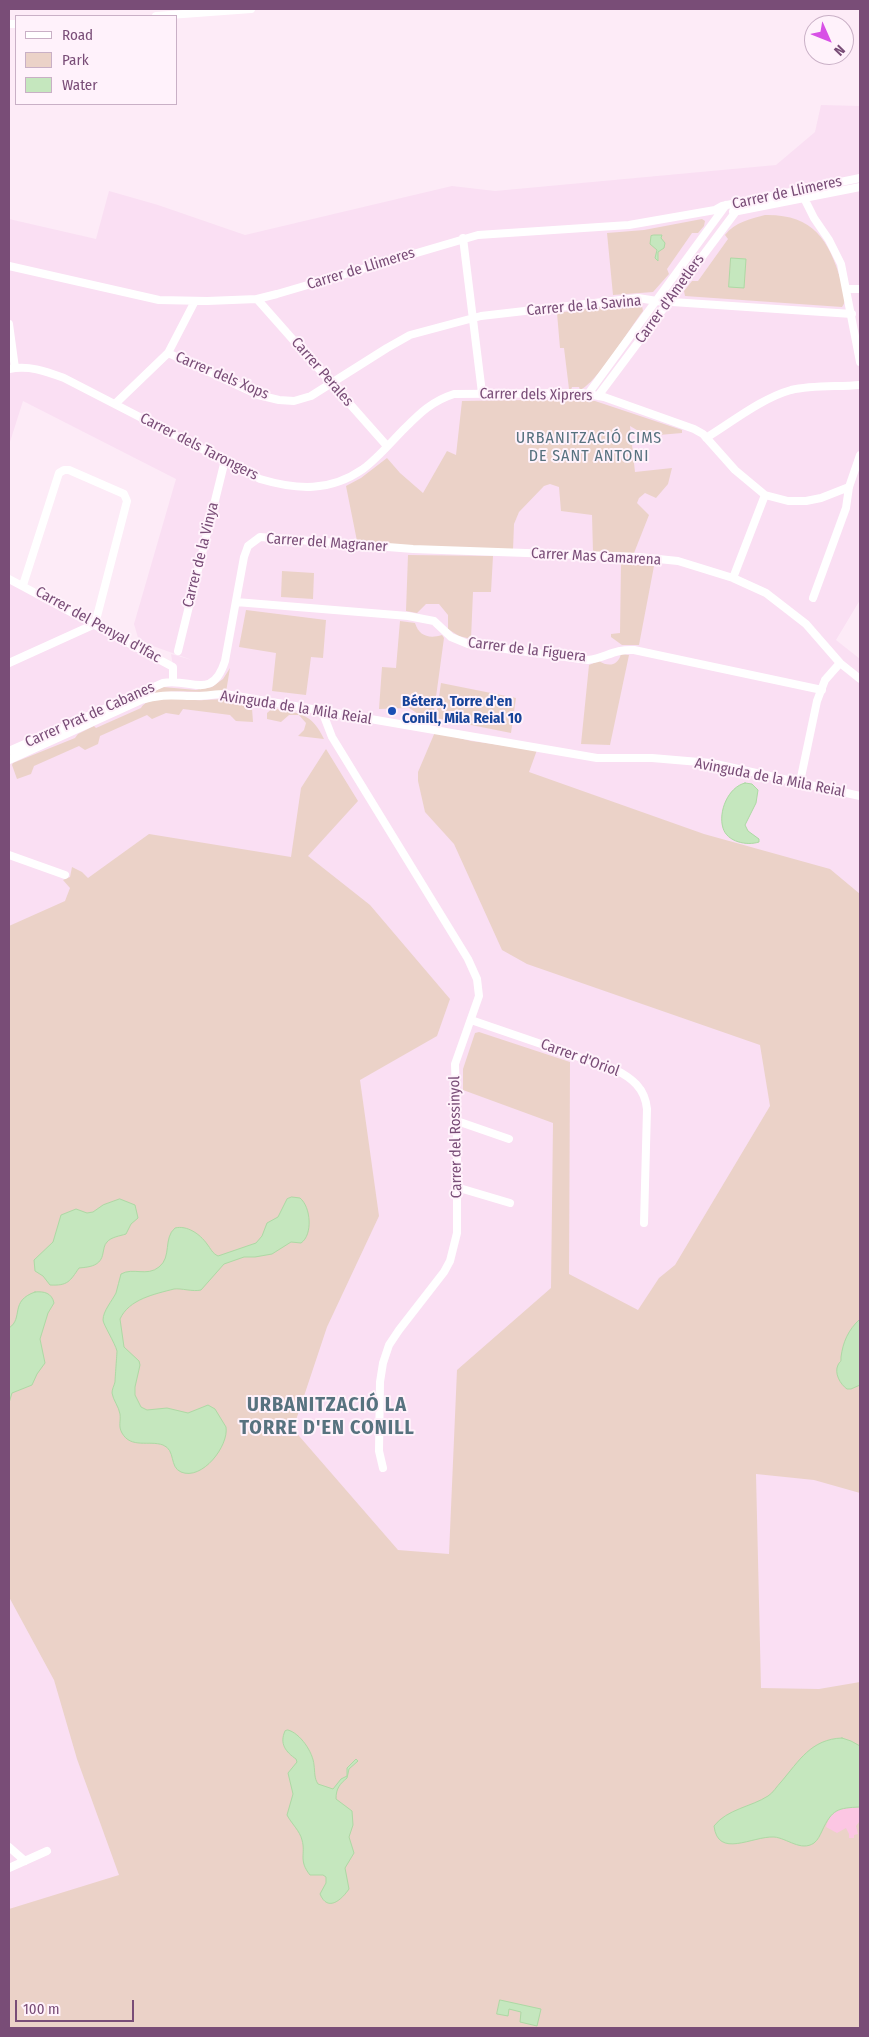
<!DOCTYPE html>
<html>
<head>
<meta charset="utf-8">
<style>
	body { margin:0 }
	#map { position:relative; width:869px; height:2037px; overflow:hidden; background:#fdebf7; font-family:"Fira Sans Condensed",sans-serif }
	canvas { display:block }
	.frame { position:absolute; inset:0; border:10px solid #794d77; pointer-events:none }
	.legend { position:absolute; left:15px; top:15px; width:162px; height:90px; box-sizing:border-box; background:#fff2fb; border:1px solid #c9b0c6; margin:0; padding:6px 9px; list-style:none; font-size:15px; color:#794d77 }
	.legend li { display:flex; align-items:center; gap:10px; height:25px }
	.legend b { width:25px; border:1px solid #c9b0c6 }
	.north { position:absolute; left:804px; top:15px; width:50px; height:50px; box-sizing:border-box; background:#fff2fb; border:1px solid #c9b0c6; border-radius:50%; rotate:134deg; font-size:14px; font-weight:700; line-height:20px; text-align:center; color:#794d77 }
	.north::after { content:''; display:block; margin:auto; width:18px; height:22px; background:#d851e6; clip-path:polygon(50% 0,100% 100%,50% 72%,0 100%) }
	.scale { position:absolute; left:15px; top:2000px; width:119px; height:22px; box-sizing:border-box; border:2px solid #794d77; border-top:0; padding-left:6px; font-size:15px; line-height:18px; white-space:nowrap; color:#794d77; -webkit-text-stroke:4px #fff2fb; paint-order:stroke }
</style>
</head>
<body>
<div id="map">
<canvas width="869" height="2037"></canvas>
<div class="frame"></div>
<ul class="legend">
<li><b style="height:6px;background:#fff"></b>Road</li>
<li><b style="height:14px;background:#ebd2c8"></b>Park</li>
<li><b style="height:14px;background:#c5e7be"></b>Water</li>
</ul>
<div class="north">N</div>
<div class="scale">100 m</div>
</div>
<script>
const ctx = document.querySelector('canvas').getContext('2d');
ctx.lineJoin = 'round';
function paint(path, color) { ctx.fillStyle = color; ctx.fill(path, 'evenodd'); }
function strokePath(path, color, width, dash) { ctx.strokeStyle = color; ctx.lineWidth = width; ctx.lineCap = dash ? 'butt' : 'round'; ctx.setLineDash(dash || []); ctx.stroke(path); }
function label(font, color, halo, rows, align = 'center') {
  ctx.font = font + ' "Fira Sans Condensed",sans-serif'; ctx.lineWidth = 4; ctx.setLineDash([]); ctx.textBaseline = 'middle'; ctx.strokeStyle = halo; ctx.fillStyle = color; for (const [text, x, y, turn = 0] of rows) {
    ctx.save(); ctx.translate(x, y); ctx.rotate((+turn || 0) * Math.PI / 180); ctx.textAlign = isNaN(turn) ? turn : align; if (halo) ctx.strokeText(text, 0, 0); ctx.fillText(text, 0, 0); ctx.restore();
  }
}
paint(new Path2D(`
	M821,105L860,106V600L836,640L860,659V2028H9V579L173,666L171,654L192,660L139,641L134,624L176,479L23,401L9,445V219L96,239L109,191L158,205L245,235L452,186L495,191L776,165L815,132Z`), '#fadff3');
paint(new Path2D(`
	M765,215C812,214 829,239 841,281C843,290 848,300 842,307L685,296L684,291L692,281H698L728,239L725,235C735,222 750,219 765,215Z
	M702,219L705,221L704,226L698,233H692L667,269L669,274L653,292L613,295L607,233L644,230Z
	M634,303L642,306L643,311C630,328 596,384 580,390L579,387H572L571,390L569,389L564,348H560L557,313L622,304V307L633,306Z
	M529,400L595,401L682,430V433L647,436L630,426L635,472L672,468L668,484L656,498L645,493L639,498L637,503L649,515L634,553L593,552L592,515L561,511L559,487L550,484L544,486L519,512L514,524L513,550L439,549L357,541L346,486L361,478L387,458L400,473L423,493L447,451L456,455L462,401Z
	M408,555L493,556L491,592H473L471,639L459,636L448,629V615L439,604H426L417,613L406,611Z
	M621,564L654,566L639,645H622L611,637V634L620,633Z
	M282,571L314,573L313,599L281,597Z
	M246,610L326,620L323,658L311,657L306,695L272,691L276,653L239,647Z
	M400,621L415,623C419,636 429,639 442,635L444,638L433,719L423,717L409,708L379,709L382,667L396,668Z
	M621,654L629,655L610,745L581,744L589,665L599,661C608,667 618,666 621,654Z
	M230,668L226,692C199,693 172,688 146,695L9,758V753L163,687L196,690L212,687L223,679Z
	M441,683L516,698L511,733L436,718Z
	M180,698C188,699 196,701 204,700C219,700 243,694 252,708L253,722L236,721L230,715L183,709L179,715L166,713L152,719L147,715L100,736L98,744L85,750L79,746L34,766L31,774L17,779L12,765L13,763L75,738L78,734L94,726L96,728L141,708C147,697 169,699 180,698Z
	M273,708C299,713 312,713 324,739L298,736L304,730L306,723L299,715H289L281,722L267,719V713Z
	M435,732L471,741L537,750L529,772L704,834L830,869L860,894V1493L814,1480L756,1474L761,1688L819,1689L860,1682V2028H9V1909L119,1875L77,1759L54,1680L9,1597V926L65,901L70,888L63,880L70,877L72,867L82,872L88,878L149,834L291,857L301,788L326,749L358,801L308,856L370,905L450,999L437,1036L360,1080L379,1216L327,1327L293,1429L398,1550L449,1554L457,1370L551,1288L553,1123L463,1090V1069L475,1033L479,1032L570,1062L569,1274L638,1310L659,1278L675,1265L770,1106L760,1045L527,964L502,950L454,844L425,812L418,781V772Z`), '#ebd2c8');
paint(new Path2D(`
	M860,1807V1821L856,1826L858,1834L854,1835V1838H849V1834L846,1828L837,1833L826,1827C832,1807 841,1808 860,1807Z`), '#fcc6e3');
const water = new Path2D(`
	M654,235H662L661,238L665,243L664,248L658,252V261L655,258L657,250L650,244L651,236Z
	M731,258L746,259L744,288L729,287Z
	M745,783L752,784L758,790L756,803L745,825L748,831L759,839V842C747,846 727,842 723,828C718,812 728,787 745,783Z
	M292,1197L300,1198C311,1207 313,1235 301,1243L291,1242L272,1254L255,1257H244L224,1264L201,1290C193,1292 181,1288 174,1289C155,1294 129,1299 120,1319L124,1347L139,1361L140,1365L135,1387V1395L141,1407L147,1410L167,1408L188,1413L208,1405L215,1409L226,1427C229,1446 202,1481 181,1472C169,1467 176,1450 163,1445C149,1440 131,1449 122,1433C118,1426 121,1421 120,1414C119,1407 113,1400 112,1393C112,1389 114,1386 115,1382C115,1379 117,1353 117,1351C115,1343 103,1324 103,1320C103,1311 112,1301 116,1293C118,1287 119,1280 121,1274C133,1267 147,1277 159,1267C172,1257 163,1238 175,1228C187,1225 200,1234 207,1244C211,1249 212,1253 218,1256L256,1243L262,1236L267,1223L278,1217L287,1199Z
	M120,1199L135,1205L138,1218L131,1224L126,1234C120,1236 111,1237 107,1242C104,1245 104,1249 103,1253C101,1266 90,1267 79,1268C70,1281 68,1286 50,1285L43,1276L35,1271L34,1260L53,1242L61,1215L76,1209L87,1213L93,1212L103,1205Z
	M35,1292C44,1291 52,1293 54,1303L48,1313L40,1339L45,1363L37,1374L32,1385L12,1393L9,1403V1328C24,1318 9,1301 35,1292Z
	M860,1319V1385L851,1389H847C840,1384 834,1373 838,1365C841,1359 841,1364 841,1357C843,1342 848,1330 860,1319Z
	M288,1730C300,1733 313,1752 314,1765C315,1772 314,1778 318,1784L333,1789L341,1779L347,1776V1768L356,1759L358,1761L349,1769L347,1778C340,1784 336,1788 336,1799L352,1811L353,1825L349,1837L354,1853L345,1868L349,1889C342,1899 328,1913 320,1894L326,1883V1877L323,1875H310C298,1860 306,1854 302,1840C300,1831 291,1823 287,1815L293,1794L288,1773L297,1762L296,1759C286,1752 279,1744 285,1731Z
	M842,1738L851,1741L860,1746V1807C838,1808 832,1809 822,1831C820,1835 818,1840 814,1843C801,1852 787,1838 774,1837C752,1836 718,1859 714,1826C727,1809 751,1807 768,1796C773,1793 777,1786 781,1782C799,1761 811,1739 842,1738Z
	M500,2000L541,2009L537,2026L520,2022L521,2012L509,2009L508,2016L497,2014Z`);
paint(water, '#c5e7be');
strokePath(water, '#add9a4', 1);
strokePath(new Path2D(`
	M156,16L251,9
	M9,24H16
	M800,190L814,218L829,240L841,264L860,362
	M733,212L860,187
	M463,238L482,393
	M9,266L159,300L207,301L257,299L277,294L478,235L629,225L715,210L722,206L860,178
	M847,289H860
	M257,299L387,446
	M9,324L15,368
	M168,353L258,395L279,400L294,401L311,396L387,348L410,335L481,316L638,298L657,301L852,314
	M9,369C29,365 45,371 64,378L260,479C297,490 330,492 363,469C378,458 391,442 404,429C420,413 432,401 454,394L582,393L604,397L694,429L703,434L735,470L765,495L788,501H806L821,498L849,487
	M588,394L726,205
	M598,396L743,202
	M115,404L168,353L195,301
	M706,438C732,422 762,398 791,390C813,385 837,387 860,385
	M733,578L765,495
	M9,579L173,667V680
	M813,598L846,508L849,487L860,455
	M236,602L408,616L434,621L451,637L468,644L588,660C606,658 613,649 634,650L822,690
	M178,651L225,460
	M9,663L95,624L127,501L124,494L69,470H64L59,473L23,585
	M322,711L332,737L468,959L477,979L479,996L455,1064L457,1126V1233L450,1261L444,1272L399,1330L389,1345L383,1363L380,1382L379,1451L383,1468
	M9,751L163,683C190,677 212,702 225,661L244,557L248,546L260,537L413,549L639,557L678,561L733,578L766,593L806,624L840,663L860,679
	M9,760L141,700C163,693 176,696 197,696C206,696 216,694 225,694L597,758H652L711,763L860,796
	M800,782L817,701L825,680L840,663
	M9,855L65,875
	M471,1020L614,1069C632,1078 645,1088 647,1109L644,1223
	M457,1121L509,1139
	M456,1187L510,1203
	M9,1847L25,1861
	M9,1868L47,1851`), '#fff', 8);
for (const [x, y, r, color] of [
	[392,711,5,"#1a4fb4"]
]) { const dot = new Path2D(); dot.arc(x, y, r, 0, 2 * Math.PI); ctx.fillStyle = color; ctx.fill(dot); strokePath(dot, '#fff2fb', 2); }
label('15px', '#794d77', '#fff2fb', [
	["Carrer de Llimeres",787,193,-12],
	["Carrer de Llimeres",361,269,-17],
	["Carrer d'Ametlers",670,299,-54],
	["Carrer de la Savina",584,306,-5],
	["Carrer Perales",322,372,49],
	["Carrer dels Xops",222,376,23],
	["Carrer dels Xiprers",536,395,1],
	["Carrer dels Tarongers",199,447,27],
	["Carrer del Magraner",327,543,4],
	["Carrer de la Vinya",201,555,-76],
	["Carrer Mas Camarena",596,557,3],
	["Carrer del Penyal d'Ifac",98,625,29],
	["Carrer de la Figuera",527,650,7],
	["Avinguda de la Mila Reial",296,708,9],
	["Carrer Prat de Cabanes",90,715,-24],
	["Avinguda de la Mila Reial",770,778,11],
	["Carrer d'Oriol",580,1058,20],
	["Carrer del Rossinyol",456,1137,-91]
]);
label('bold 15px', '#164399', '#fff2fb', [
	["Bétera, Torre d'en",402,702],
	["Conill, Mila Reial 10",402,719]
], 'left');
ctx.letterSpacing = '1px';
label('16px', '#57727f', '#fff2fb', [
	["URBANITZACIÓ CIMS",589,439],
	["DE SANT ANTONI",589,457]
]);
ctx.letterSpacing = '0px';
ctx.letterSpacing = '1px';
label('bold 20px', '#57727f', '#fff2fb', [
	["URBANITZACIÓ LA",327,1405],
	["TORRE D'EN CONILL",327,1428]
]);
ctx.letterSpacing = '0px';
</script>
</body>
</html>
